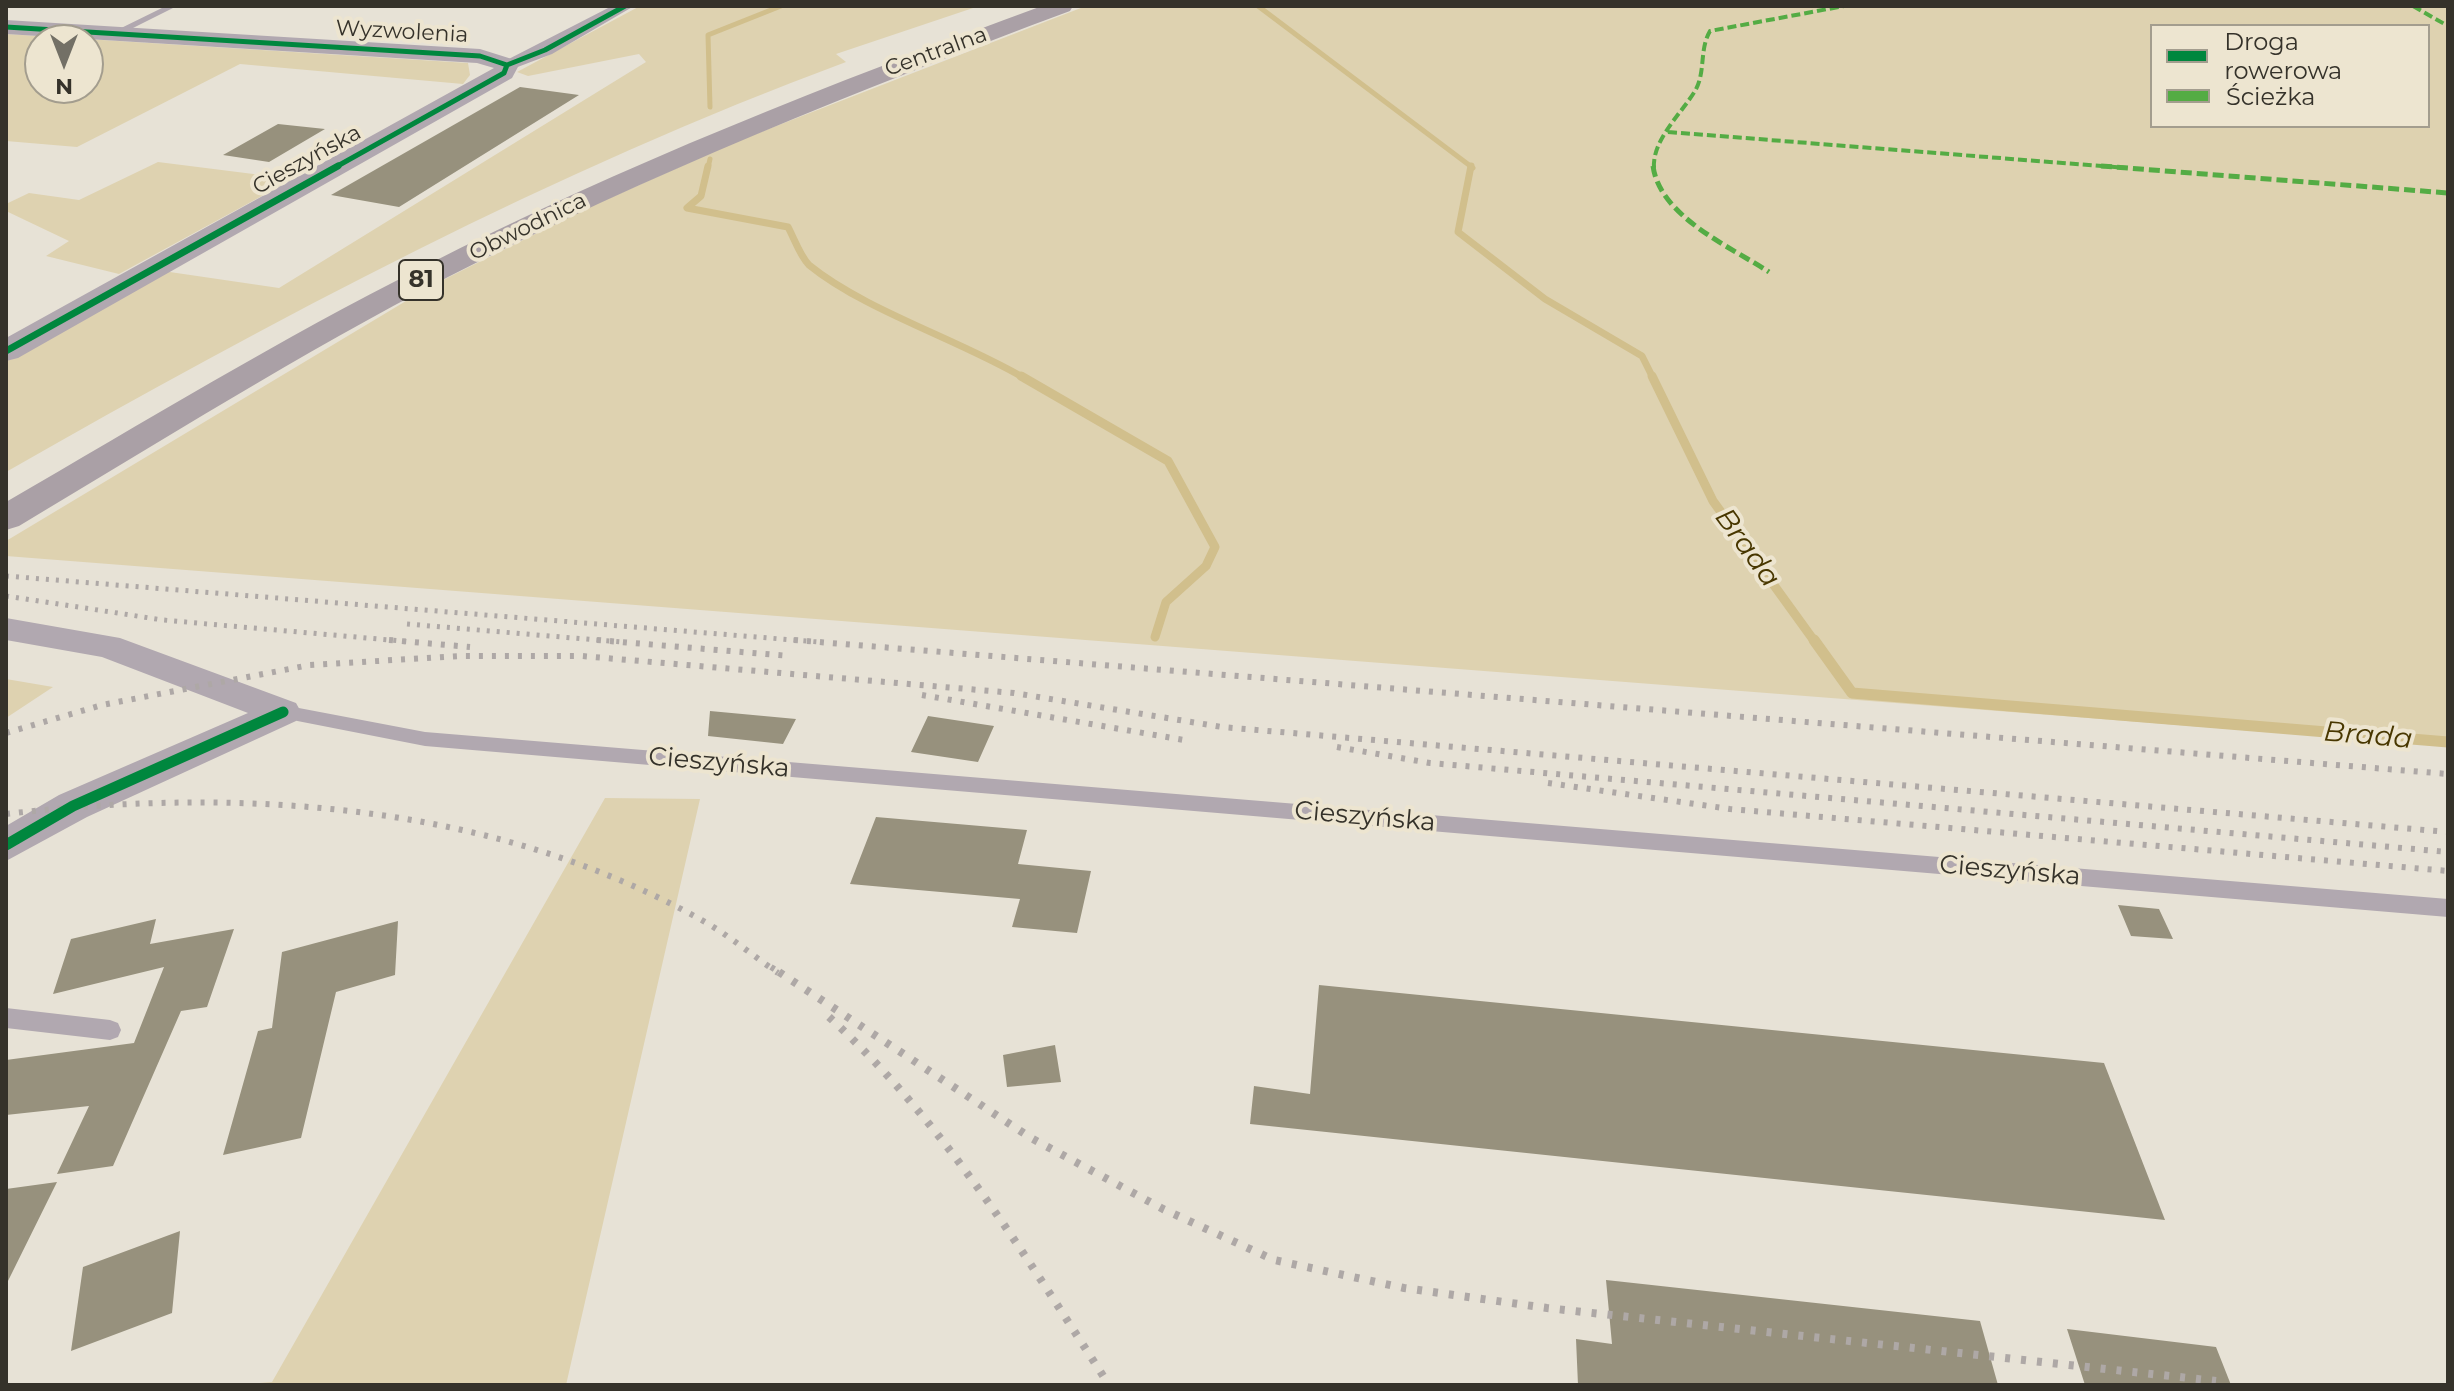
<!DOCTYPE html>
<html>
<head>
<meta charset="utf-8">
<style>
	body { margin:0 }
	#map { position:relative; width:2454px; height:1391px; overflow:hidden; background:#e7e2d6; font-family:Montserrat,sans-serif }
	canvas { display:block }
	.frame { position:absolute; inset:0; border:8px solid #35322a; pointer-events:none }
	.legend { position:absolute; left:2150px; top:24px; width:280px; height:104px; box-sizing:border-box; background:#ede5d0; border:2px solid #a39d8e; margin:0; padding:10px 14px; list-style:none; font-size:24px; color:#35322a }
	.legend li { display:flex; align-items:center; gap:16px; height:40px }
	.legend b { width:40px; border:2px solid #a39d8e }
	.north { position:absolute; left:24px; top:24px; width:80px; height:80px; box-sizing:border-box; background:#ede5d0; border:2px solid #a39d8e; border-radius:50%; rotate:180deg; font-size:22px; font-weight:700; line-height:32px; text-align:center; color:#35322a }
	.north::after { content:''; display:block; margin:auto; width:28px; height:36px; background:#737066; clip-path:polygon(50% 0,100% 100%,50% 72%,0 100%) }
</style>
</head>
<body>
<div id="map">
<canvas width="2454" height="1391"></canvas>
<div class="frame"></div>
<ul class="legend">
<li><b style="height:10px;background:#00873e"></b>Droga rowerowa</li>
<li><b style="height:10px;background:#54ac44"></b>Ścieżka</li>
</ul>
<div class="north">N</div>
</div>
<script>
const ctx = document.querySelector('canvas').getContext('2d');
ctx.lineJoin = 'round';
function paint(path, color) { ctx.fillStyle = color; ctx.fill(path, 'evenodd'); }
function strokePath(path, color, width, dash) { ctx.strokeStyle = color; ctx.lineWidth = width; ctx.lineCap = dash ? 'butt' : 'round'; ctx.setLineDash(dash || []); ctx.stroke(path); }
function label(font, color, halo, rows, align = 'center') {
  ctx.font = font + ' Montserrat,sans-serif'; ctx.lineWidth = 8; ctx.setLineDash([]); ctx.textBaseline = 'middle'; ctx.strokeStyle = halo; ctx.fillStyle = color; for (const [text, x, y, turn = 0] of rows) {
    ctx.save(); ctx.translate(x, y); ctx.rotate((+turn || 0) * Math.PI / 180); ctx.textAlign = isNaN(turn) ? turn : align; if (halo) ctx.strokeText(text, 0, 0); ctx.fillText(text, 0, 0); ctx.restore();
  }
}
paint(new Path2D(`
	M640,6H979L836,54L846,62C554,170 276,318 6,472V360L163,271L279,288L646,62L639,54L528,76L517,72Z
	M1086,6H2448V746L6,556V541L431,286L585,209L740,140ZM2152,26H2428V126H2152Z
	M6,34L468,63L470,75L463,84L240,64L77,147L6,141ZM40,40H88V88H40Z
	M158,162L293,179L119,274L46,256L69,241L6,211V204L29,193L79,200Z
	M6,679L53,687L6,718Z
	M605,798L700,799L566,1385H235L272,1382Z`), '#ded2b0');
strokePath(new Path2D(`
	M1258,6L1473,168
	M710,107L708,35L781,6
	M708,168L710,159`), '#d1bf8c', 5);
strokePath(new Path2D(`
	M708,166L701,196L687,208L788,227C794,238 800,256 809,265C864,310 960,340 1024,378
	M1471,166L1458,232L1545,299L1642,356L1653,378`), '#d1bf8c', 7);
strokePath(new Path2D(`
	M1021,376L1168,461L1215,547L1206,566L1166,602L1155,637
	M1652,376L1713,501L1815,642`), '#d1bf8c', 9);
strokePath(new Path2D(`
	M1814,640L1852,693L2448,742`), '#d1bf8c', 11);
paint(new Path2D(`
	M520,87L579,95L399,207L331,195Z
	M278,124L325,129L269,162L223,155Z
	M710,711L796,719L783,744L708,736Z
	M928,716L994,726L978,762L911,752Z
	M876,817L1027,830L1018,864L1091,871L1077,933L1012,927L1020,899L850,884Z
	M2118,905L2159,909L2173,939L2131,936Z
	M156,919L150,944L234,929L207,1007L181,1011L113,1166L57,1174L89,1106L6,1115V1060L134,1043L164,967L53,994L71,939Z
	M398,921L395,975L336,992L301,1138L223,1155L258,1031L272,1028L282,952Z
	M1319,985L2104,1063L2165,1220L1250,1124L1254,1086L1310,1094Z
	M1055,1045L1061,1082L1007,1087L1003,1055Z
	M57,1182L6,1285V1189Z
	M180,1231L172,1313L71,1351L83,1267Z
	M1606,1280L1980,1321L1998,1385H1578L1576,1339L1612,1344Z
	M2067,1329L2216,1347L2231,1385H2085Z`), '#97917d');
paint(new Path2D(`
	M166,6H177L117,36L109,34Z
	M283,705L425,732L2448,899V917L425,746L277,717L274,712L277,707Z
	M6,1008L110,1020L118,1023L121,1030L118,1037L110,1040L6,1028Z`), '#b1a8b0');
paint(new Path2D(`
	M612,6H634L552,54L507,71L497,65Z
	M6,618L120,638L296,703L301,712L296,721L87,817L6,861V826L59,795L248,713L102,657L6,640Z`), '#b1a8b0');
paint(new Path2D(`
	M6,20L480,49L515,60L519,65L512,78L18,358L6,361V338L494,68L477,63L6,34Z`), '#b1a8b0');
paint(new Path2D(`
	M1042,6H1073L1070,11C858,90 649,174 448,277C301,353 161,441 19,526L6,530V502C144,422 280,339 423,267C622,165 832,83 1042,6Z`), '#aaa0a6');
strokePath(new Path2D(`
	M6,576L818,642
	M6,596L163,620L412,642
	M407,624L621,642`), '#aea8a6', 5, [3, 7]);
strokePath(new Path2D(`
	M389,640L470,647
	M597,640L790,656
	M794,640L2448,774
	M922,695L1184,740
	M6,733L102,705L310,665L461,656H582L1014,693L1222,727L2448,832
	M1337,747L1430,763L2448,852
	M1548,783L1730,809L2448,871
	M6,814C241,787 487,802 698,918C726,933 752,955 778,973
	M771,967L782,974`), '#aea8a6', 6, [4, 9]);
strokePath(new Path2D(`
	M779,972L1031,1138L1163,1209L1274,1260L1404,1288L1547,1308L2216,1381
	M829,1017C945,1123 1024,1254 1109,1385`), '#aea8a6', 8, [5, 11]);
strokePath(new Path2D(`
	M2413,6L2448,26
	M1668,132L2127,168
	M1654,168C1652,140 1681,114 1695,91C1706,72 1699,50 1710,31L1844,6`), '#54ac44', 4, [9, 4]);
strokePath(new Path2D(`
	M1653,166C1660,217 1731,247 1769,272
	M2101,166L2448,193`), '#54ac44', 5, [11, 5]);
strokePath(new Path2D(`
	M6,27L480,56L507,65
	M334,168L504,73L507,65L545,50L625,6`), '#00873e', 5);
strokePath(new Path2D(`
	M6,351L338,166`), '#00873e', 7);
strokePath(new Path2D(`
	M6,845L73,806L283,712`), '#00873e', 11);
label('22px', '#35322a', '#ede5d0', [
	["Wyzwolenia",402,32,3],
	["Centralna",936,52,-20],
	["Cieszyńska",307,160,-29],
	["Obwodnica",528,227,-26]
]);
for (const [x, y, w] of [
	[421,280,44]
]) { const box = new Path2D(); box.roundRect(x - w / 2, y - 20, w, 40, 6); ctx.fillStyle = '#ede5d0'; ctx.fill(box); strokePath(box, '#35322a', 2); }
label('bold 24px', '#35322a', null, [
	["81",421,280]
]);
label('26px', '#35322a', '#ede5d0', [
	["Cieszyńska",719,763,5],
	["Cieszyńska",1365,817,5],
	["Cieszyńska",2010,871,5]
]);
label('italic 28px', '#483700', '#ede5d0', [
	["Brada",1747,548,54],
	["Brada",2368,736,5]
]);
</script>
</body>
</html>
